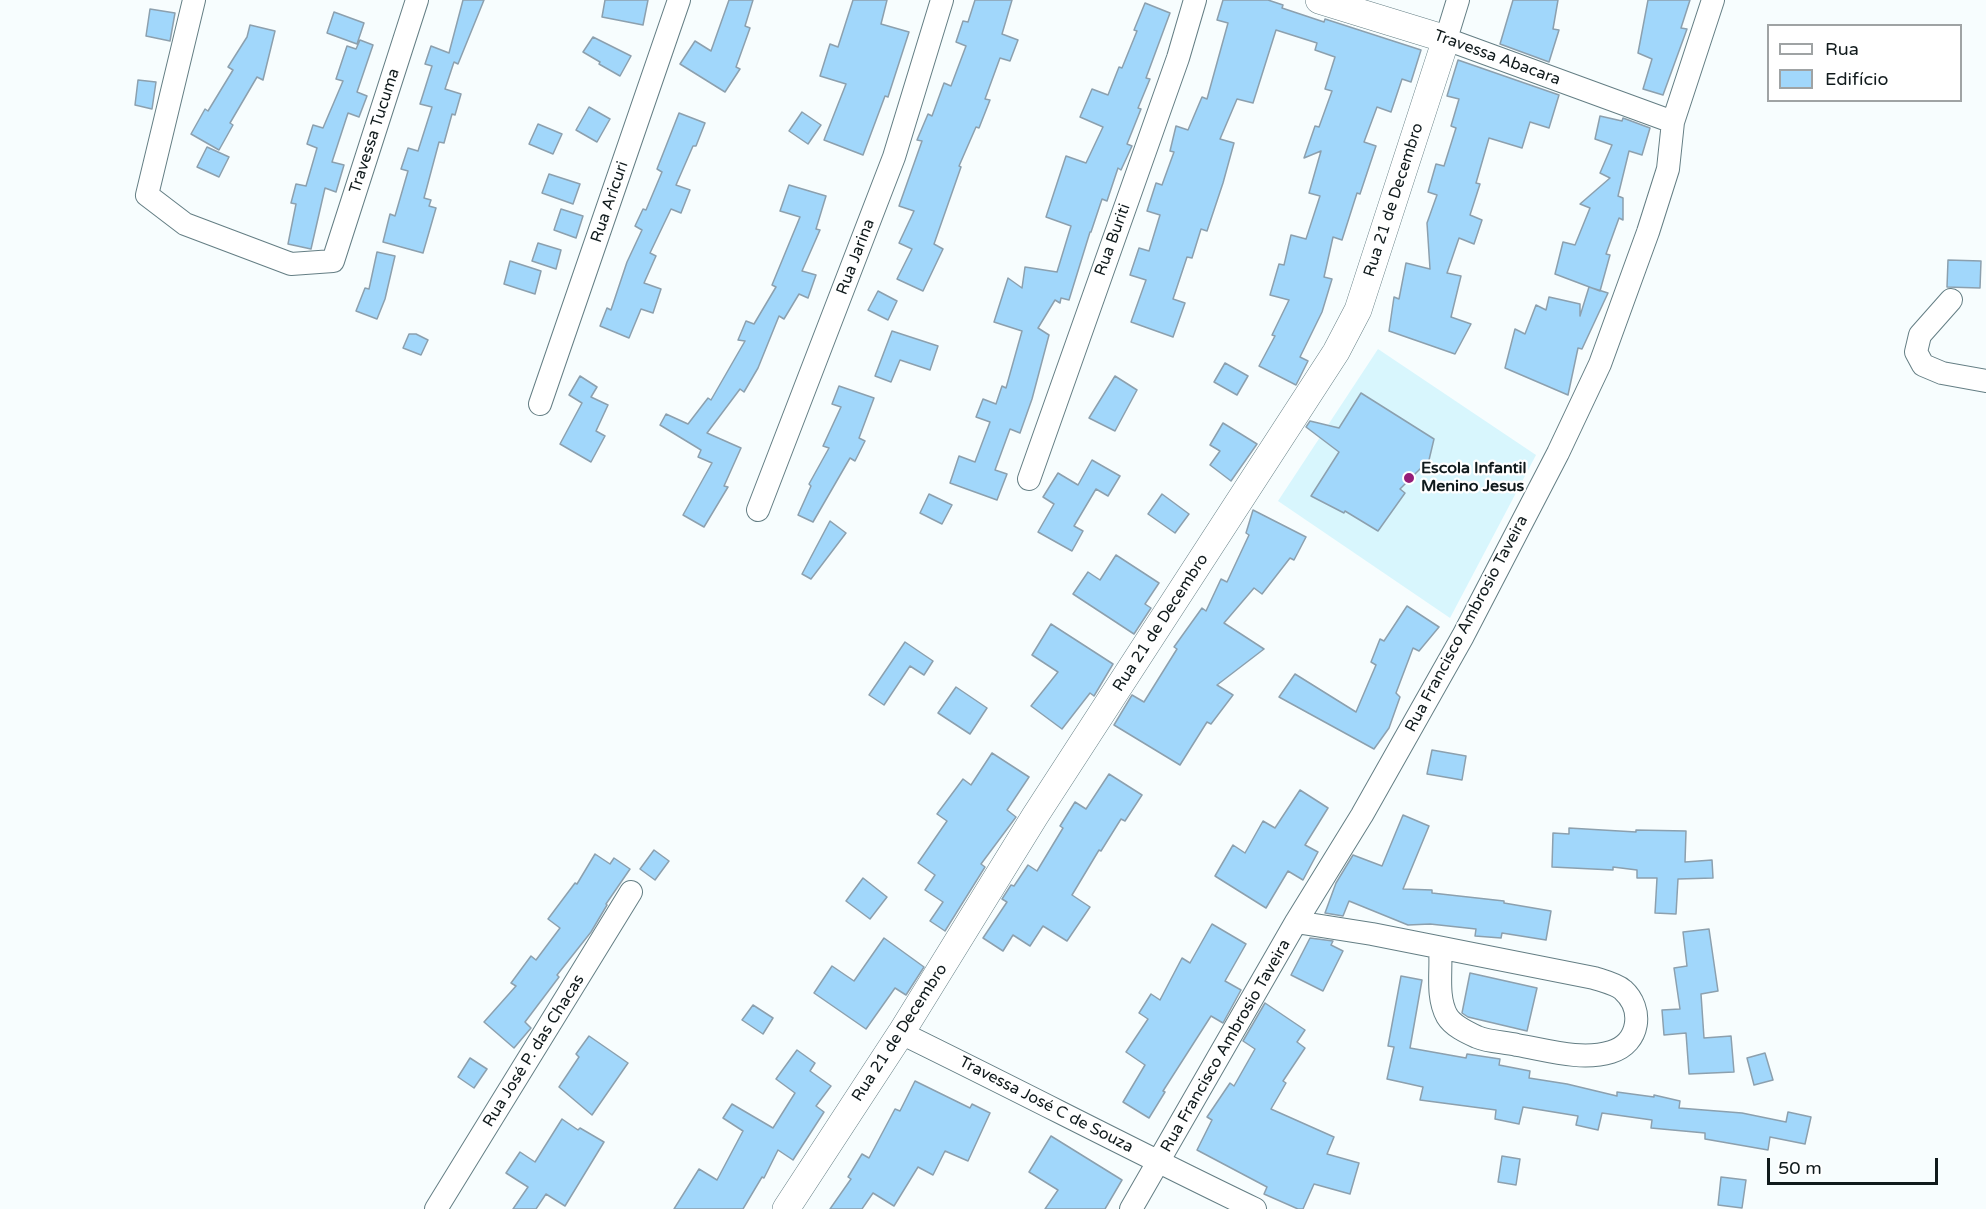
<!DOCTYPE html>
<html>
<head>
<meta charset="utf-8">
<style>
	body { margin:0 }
	#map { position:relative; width:1986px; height:1209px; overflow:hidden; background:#f7fdfe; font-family:"Varela Round",sans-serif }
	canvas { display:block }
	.legend { position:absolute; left:1767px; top:24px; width:195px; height:78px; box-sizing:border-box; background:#fff; border:2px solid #9fa3a4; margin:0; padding:8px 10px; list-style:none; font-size:18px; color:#101a1c }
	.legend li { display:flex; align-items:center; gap:12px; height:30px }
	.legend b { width:30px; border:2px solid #9fa3a4 }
	.scale { position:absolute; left:1767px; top:1158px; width:171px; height:27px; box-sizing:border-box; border:3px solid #101a1c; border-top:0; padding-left:8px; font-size:18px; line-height:21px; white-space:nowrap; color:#101a1c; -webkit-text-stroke:4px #fff; paint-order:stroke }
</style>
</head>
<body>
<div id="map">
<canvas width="1986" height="1209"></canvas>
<ul class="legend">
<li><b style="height:8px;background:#fff"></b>Rua</li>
<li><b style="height:16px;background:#a1d7fb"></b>Edifício</li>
</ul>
<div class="scale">50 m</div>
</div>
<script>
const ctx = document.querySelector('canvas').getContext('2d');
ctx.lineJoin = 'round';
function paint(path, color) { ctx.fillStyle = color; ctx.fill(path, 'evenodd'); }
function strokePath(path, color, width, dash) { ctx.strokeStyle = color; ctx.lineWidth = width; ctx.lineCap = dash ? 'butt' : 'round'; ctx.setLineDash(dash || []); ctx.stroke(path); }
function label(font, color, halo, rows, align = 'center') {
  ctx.font = font + ' "Varela Round",sans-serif'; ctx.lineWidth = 4.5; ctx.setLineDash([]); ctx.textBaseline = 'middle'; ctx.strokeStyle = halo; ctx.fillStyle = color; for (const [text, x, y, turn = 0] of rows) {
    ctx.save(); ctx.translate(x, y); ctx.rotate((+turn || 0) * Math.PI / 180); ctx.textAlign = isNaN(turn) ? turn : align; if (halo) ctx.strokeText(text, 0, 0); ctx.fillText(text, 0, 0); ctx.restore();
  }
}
paint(new Path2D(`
	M1378,349L1536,455L1450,618L1278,501Z`), '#d8f6fd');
const building = new Path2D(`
	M463,0H484L458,64L454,62L445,89L461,94L455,115L452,114L444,143L439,142L424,198L431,200L429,206L436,208L423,253L383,242L390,214L395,216L408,171L401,169L408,148L418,151L432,107L420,104L432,66L425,64L431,46L449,53Z
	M605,0H648L643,25L602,17Z
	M729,0H753L745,26L750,28L736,67L740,69L725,92L680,64L695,41L711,51Z
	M853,0H887L881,24L909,32L888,97L885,96L863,155L824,140L846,84L820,76L830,44L838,47Z
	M975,0H1012L1002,34L1018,40L1010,61L1000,58L985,99L990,100L979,128L976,127L959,166L961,167L934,244L943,249L923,291L897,279L912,249L899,243L914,211L899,206L922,141L917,140L928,114L932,116L944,83L951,86L966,46L956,42L963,21L968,22Z
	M1223,0H1268L1283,5L1282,8L1324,22L1325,19L1421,50L1411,82L1402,79L1391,112L1377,107L1364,142L1376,146L1360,194L1357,193L1342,240L1333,237L1324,277L1332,279L1322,312L1300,357L1308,361L1296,385L1259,366L1275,336L1272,335L1289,300L1270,295L1279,264L1284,265L1291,235L1306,239L1320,196L1309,193L1321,151L1304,158L1315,126L1319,127L1332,91L1325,89L1335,57L1315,50L1317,43L1276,30L1253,103L1237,99L1220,139L1234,143L1223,183L1207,231L1201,229L1192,258L1187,257L1173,299L1185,303L1173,337L1131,322L1146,280L1130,275L1139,248L1149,251L1160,215L1147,211L1156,183L1162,185L1174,152L1170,151L1176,126L1188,130L1202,97L1207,99L1228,23L1217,20Z
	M1513,0H1558L1553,29L1559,30L1549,62L1500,44Z
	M1648,0H1690L1681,28L1687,29L1663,95L1643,89L1652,59L1638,53Z
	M1145,3L1170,13L1146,78L1150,79L1138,108L1141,109L1127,144L1132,146L1121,170L1118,168L1107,201L1102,199L1091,232H1090L1069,300L1061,298L1060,303L1055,300L1038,328L1049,335L1032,399L1020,433L1010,429L995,470L1007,474L997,500L950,483L959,456L975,462L990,422L976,417L983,399L996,404L1002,386L1006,388L1022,331L994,322L1008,278L1022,288L1025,267L1057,272L1071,226L1046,217L1066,156L1086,163L1103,127L1080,117L1092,89L1108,95L1119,67L1122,68L1137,31L1134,30Z
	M150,9L175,13L170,41L146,36Z
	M334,12L364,23L357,44L327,33Z
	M250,25L275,31L263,80L257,77L230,123L233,125L219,150L191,134L205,109L208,111L233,70L228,67L247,37Z
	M593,37L631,56L620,76L599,64L600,62L583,52Z
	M360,40L373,45L357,92L367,96L359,117L348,113L332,162L344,165L336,192L325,188L311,249L288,244L296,204L291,203L296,184L306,186L317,148L307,144L313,125L323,128L343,81L336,79L347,46L356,49Z
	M1458,60L1559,95L1549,128L1530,122L1522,148L1489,138L1476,183L1480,184L1470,215L1482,220L1474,244L1459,238L1447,273L1461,276L1451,317L1471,324L1455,354L1389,331L1394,297L1399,299L1406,263L1430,269L1427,223L1437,195L1428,192L1436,164L1444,166L1456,128L1451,126L1459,99L1447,96Z
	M138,80L156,82L152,109L135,105Z
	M589,107L610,119L597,142L576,130Z
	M802,112L821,125L808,144L789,131Z
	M679,113L705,123L696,146H693L676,185L690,190L681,213L671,209L650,253L656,256L644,283L661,289L653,313L641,309L629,338L600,326L607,308L611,310L627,262L642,230L635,226L643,209L646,210L662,172L657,169Z
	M1600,116L1622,121L1623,118L1650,128L1642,155L1629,151L1618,196L1623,198V220L1619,218L1606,254L1610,255L1600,291L1555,274L1563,242L1575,245L1590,208L1580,204L1610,178L1600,173L1612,145L1595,139Z
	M538,124L562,134L553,154L529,144Z
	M207,147L229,157L219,177L197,167Z
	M549,174L580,184L573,204L542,193Z
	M789,185L826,196L816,229L820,230L802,271L816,275L808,298L799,294L784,319L779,316L758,368L744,392L740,389L707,433L741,448L724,486L728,487L704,527L683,515L712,463L698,457L701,450L660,425L666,414L688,424L708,398L711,400L745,341L738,340L746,321L754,324L776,287L772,285L800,217L780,211Z
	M561,209L583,216L576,238L554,230Z
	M538,243L561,250L556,269L532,261Z
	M377,252L395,256L385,299L377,319L356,311L365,288L369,289Z
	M1948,260L1981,261L1980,288L1947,287Z
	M510,261L541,271L535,294L504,284Z
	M1589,287L1608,293L1582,349L1578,348L1568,395L1505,368L1515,329L1525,334L1536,305L1546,310L1549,297L1580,304V316Z
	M878,291L897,301L888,320L868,310Z
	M892,331L938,346L930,370L900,360L891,382L875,376Z
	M409,334H416L428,340L421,355L403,348Z
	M1225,363L1248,376L1237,395L1214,382Z
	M580,376L597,387L591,397L608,405L596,431L605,436L591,462L560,444L582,403L569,395Z
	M1115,376L1137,390L1115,431L1089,418Z
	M839,386L874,398L859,438L865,441L855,461L850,458L813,522L798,515L811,486L809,484L829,448L823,446L841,407L832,404Z
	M1361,393L1434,439L1429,460L1400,489L1405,493L1378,531L1345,511L1344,513L1311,496L1339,452L1306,427L1310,421L1339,428Z
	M1223,423L1257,444L1231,481L1210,465L1220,451L1210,445Z
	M1092,460L1120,476L1108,496L1096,489L1074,526L1083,531L1072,551L1038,532L1054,504L1043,497L1058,473L1078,485Z
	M929,494L952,505L942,524L920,513Z
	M1162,494L1189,514L1175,533L1148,514Z
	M1253,510L1306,537L1294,560L1290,558L1262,594L1254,588L1224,623L1264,649L1217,685L1233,695L1211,724L1207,722L1180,765L1114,725L1132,695L1144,702L1177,649L1174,647L1202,608L1206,611L1221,579L1227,582L1249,535L1246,533Z
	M830,521L846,533L811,579L802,574Z
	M1116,555L1159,583L1145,604L1151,608L1134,634L1073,594L1088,572L1100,580Z
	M1407,606L1439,627L1419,651L1413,648L1396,693L1400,697L1389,728L1374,749L1279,697L1295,674L1356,712L1376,665L1371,662L1380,639L1384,641Z
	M1051,624L1113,664L1094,696L1090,693L1062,729L1031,706L1058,672L1032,655Z
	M905,642L933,661L924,675L910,666L884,705L869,695Z
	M956,687L987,708L970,734L938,713Z
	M1432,750L1466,756L1462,780L1427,774Z
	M992,753L1029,777L1007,810L1016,817L981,864L985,867L945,931L930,921L943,902L925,890L935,875L918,863L947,821L937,814L963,779L971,785Z
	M1109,774L1142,795L1125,821L1121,819L1101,851L1099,850L1072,895L1090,907L1067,941L1043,926L1030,946L1013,935L1003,951L983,938L1007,902L1002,899L1011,885L1014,886L1028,865L1037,871L1063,828L1060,826L1075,802L1086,809Z
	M1300,790L1328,808L1305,845L1318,852L1303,880L1288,871L1266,908L1215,876L1233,845L1245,853L1263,821L1275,828Z
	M1403,815L1429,826L1403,889L1432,890V893L1504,901V903L1551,911L1546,940L1502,933L1501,938L1475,936L1476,929L1430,924L1408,925L1349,901L1343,916L1325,913L1336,883L1353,855L1382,866Z
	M1569,828L1636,832V830L1686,831L1685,862L1712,860L1713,878L1678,879L1676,914L1655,913L1657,878H1637V870L1613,867V870L1552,867L1553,833L1569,834Z
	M654,850L669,861L655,880L640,869Z
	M595,854L610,864L614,858L630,869L606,904L607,905L591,932L557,975L559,977L525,1022L531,1028L514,1048L484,1022L516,986L511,983L531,956L536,960L560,928L548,919L575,883L577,884Z
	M863,878L887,897L870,919L846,901Z
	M1212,924L1246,944L1225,981L1241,990L1223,1023L1211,1016L1163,1091L1165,1092L1149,1118L1123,1102L1145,1065L1126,1052L1148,1019L1139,1013L1151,994L1160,1000L1182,958L1190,963Z
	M1709,929L1718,991L1701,994L1704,1038L1731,1036L1734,1072L1689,1074L1686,1033L1664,1035L1662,1010L1680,1009L1674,968L1687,966L1683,932Z
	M884,938L924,967L906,995L895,988L866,1029L814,993L832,966L854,981Z
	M1310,938L1333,941L1331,945L1343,951L1323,991L1291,975Z
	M1470,973L1537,988L1527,1031L1468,1017L1462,1013Z
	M1401,976L1422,980L1410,1048L1466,1058L1467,1054L1500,1059L1499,1065L1530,1071L1529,1078L1567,1084L1617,1096V1092L1654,1097V1095L1680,1101L1679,1108L1742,1113L1786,1122L1788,1112L1811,1117L1805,1144L1770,1137L1768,1150L1705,1139V1133L1651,1128L1652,1120L1602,1113L1598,1130L1576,1125L1578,1116L1523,1107L1519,1124L1495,1119L1496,1110L1420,1100L1423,1087L1387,1079L1394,1047L1388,1046Z
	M1265,1003L1305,1030L1297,1042L1305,1048L1283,1081L1286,1083L1271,1109L1334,1137L1327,1154L1359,1163L1350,1194L1314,1184L1303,1209H1298L1264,1194L1267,1187L1197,1150L1212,1120L1207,1117L1230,1083L1234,1086L1255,1049L1243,1041Z
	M753,1005L773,1018L763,1034L742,1020Z
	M589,1036L628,1063L592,1115L559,1087L579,1057L576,1054Z
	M797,1050L815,1063L810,1071L831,1086L816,1106L824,1112L793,1160L778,1150L764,1178L762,1177L743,1209H674L699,1169L717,1180L743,1131L723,1118L732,1104L773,1128L795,1093L776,1079Z
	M1765,1053L1773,1080L1754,1085L1747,1058Z
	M470,1058L487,1069L474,1088L458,1077Z
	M915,1081L970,1108L972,1104L990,1113L968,1161L945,1151L933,1175L918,1167L894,1206L873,1193L862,1209H830L851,1179L848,1177L862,1154L869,1158L895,1109L900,1111Z
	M562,1119L578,1130L580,1128L604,1142L565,1206L546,1194L536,1209H513L528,1187L506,1173L520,1152L535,1162Z
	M1051,1136L1122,1180L1105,1209H1045L1058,1190L1029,1172Z
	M1502,1156L1520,1159L1516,1185L1498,1182Z
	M1721,1177L1746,1180L1742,1208L1718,1205Z`);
paint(building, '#a1d7fb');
strokePath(building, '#8ca0ae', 1.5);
const minor = new Path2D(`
	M194,0L147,195L185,224L291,264L333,261L417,0
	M1458,0L1446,39L1673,122
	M1951,300L1920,335L1916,352L1923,365L1942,373L1986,381
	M540,404L679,0
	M1029,479L1178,58L1195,0
	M758,510L894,157L942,0
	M1296,922L1372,934L1594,978C1603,981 1616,984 1623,990C1644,1009 1640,1043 1611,1052C1581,1061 1547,1050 1517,1045C1504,1042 1489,1042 1477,1037C1466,1032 1453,1026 1447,1016C1436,996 1442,970 1440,948
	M901,1033C1020,1091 1136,1152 1255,1209
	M436,1209L631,892
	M1131,1209L1296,922L1362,815L1410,730L1463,636L1558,453L1600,364L1648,232L1668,169L1673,122L1713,0`);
const tertiary = new Path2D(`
	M786,1209L901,1033L1035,816L1336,352L1358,310L1446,39L1319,0`);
strokePath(minor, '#647e84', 24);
strokePath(tertiary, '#647e84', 28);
strokePath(minor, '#fff', 22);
strokePath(tertiary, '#fff', 27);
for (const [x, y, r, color] of [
	[1409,478,6,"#951d79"]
]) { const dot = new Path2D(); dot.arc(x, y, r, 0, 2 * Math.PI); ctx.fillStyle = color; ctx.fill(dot); strokePath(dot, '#fff', 2); }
label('16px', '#101a1c', '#fff', [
	["Travessa Abacara",1497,58,20],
	["Travessa Tucuma",375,131,-72],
	["Rua 21 de Decembro",1394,200,-72],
	["Rua Aricuri",610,202,-71],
	["Rua Buriti",1113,240,-70],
	["Rua Jarina",856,257,-69],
	["Rua 21 de Decembro",1161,623,-57],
	["Rua Francisco Ambrosio Taveira",1467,624,-62],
	["Rua 21 de Decembro",900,1033,-57],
	["Rua Francisco Ambrosio Taveira",1226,1046,-60],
	["Rua José P. das Chacas",534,1051,-58],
	["Travessa José C de Souza",1046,1105,27]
]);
label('bold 16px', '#101a1c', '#fff', [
	["Escola Infantil",1421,469],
	["Menino Jesus",1421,487]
], 'left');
</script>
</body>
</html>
